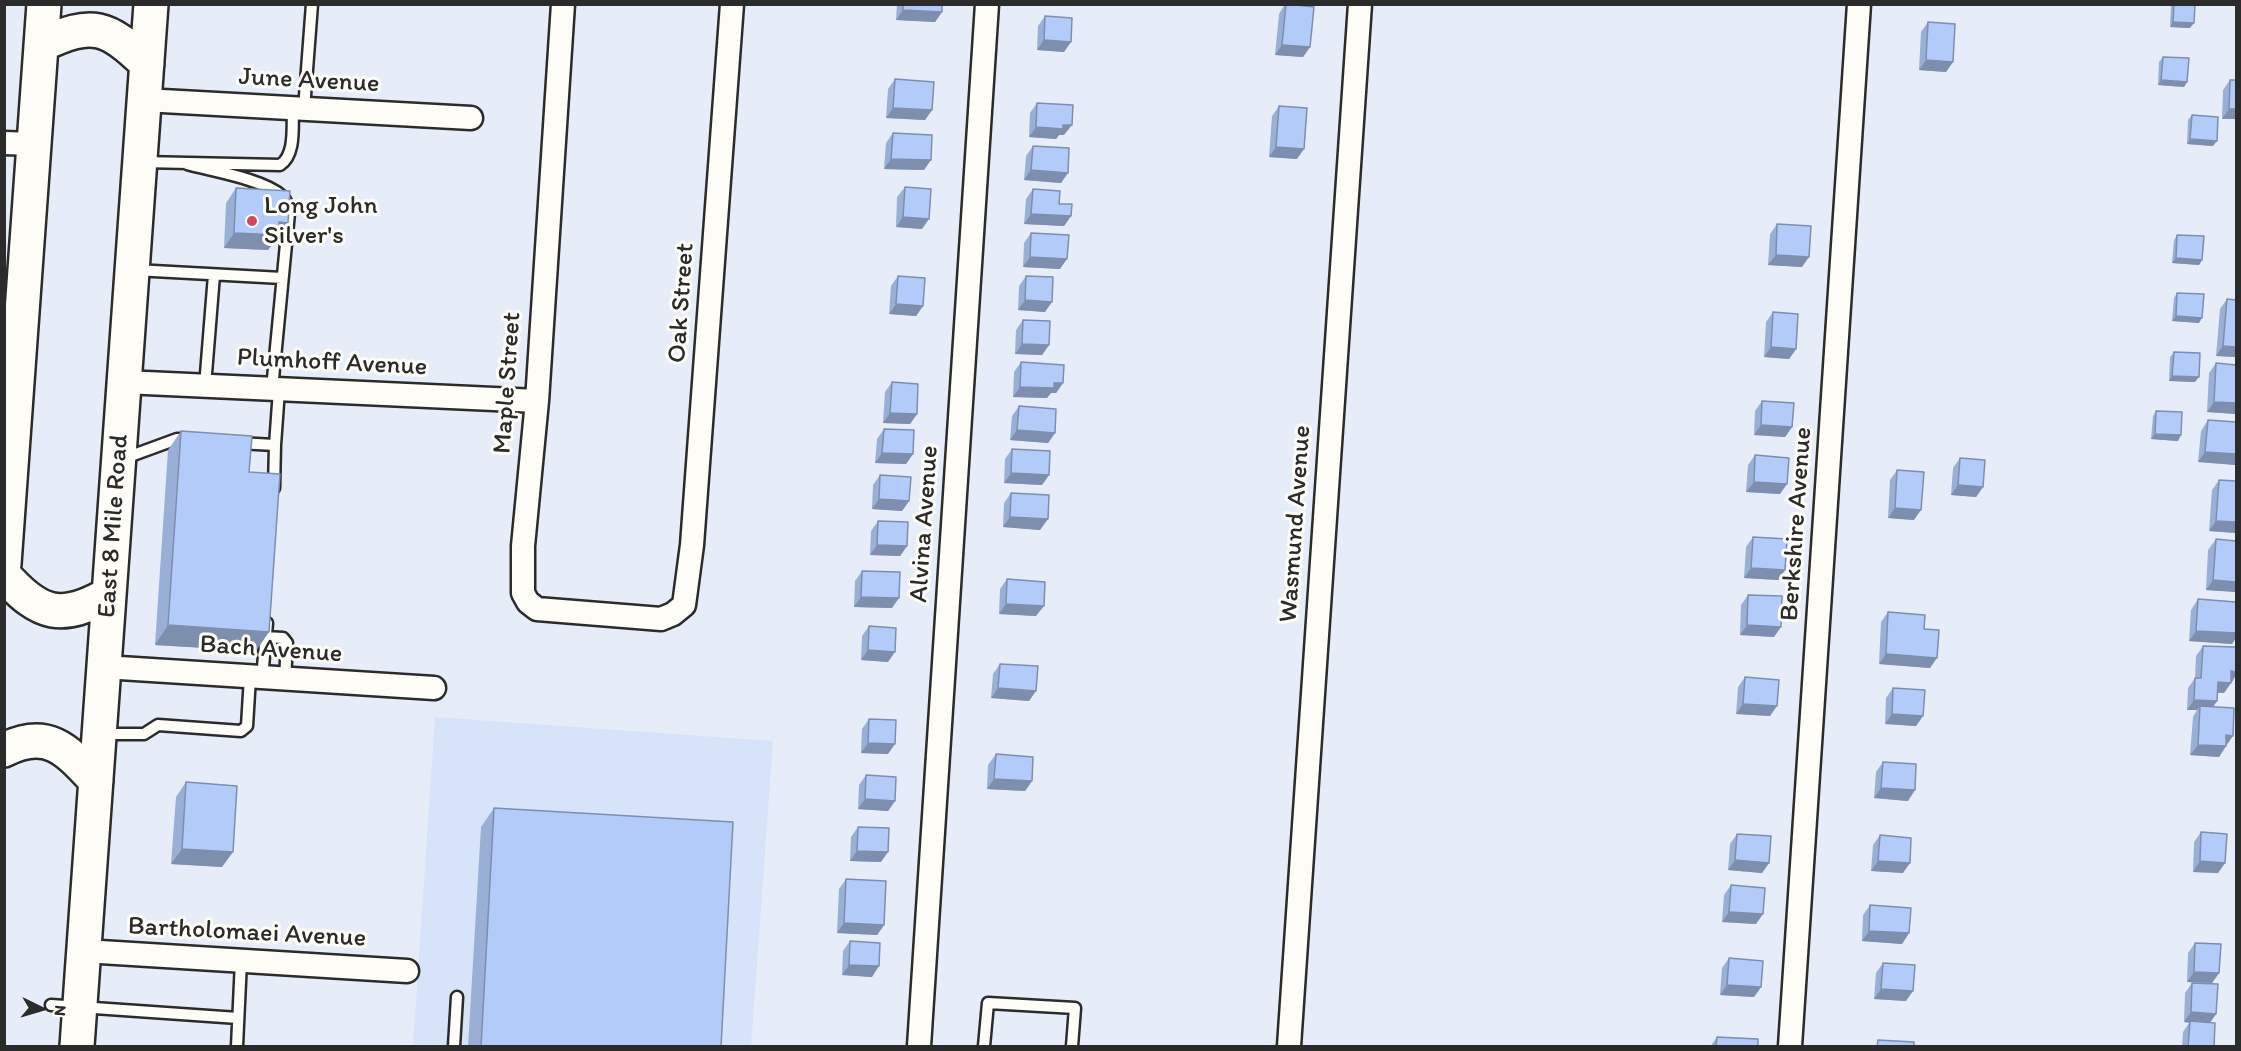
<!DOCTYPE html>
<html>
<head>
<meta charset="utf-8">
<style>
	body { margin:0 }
	#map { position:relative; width:2241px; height:1051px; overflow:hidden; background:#e7edf8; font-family:Itim,sans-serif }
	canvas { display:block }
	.frame { position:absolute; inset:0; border:6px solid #2b2b2b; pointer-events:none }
	.north { position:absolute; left:12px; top:979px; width:60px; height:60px; -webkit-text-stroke:4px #fdfcf7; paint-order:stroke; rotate:95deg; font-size:16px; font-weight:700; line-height:24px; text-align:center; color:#2b2b2b }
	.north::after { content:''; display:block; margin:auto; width:21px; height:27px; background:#2b2b2b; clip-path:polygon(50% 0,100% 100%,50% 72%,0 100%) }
</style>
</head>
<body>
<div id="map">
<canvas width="2241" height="1051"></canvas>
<div class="frame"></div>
<div class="north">N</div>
</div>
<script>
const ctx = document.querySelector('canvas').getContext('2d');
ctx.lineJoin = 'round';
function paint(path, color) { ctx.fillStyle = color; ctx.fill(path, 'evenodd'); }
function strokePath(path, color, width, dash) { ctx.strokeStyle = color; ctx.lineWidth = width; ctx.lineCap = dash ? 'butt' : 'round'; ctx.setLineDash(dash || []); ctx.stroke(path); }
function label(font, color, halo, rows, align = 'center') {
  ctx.font = font + ' Itim,sans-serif'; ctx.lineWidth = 6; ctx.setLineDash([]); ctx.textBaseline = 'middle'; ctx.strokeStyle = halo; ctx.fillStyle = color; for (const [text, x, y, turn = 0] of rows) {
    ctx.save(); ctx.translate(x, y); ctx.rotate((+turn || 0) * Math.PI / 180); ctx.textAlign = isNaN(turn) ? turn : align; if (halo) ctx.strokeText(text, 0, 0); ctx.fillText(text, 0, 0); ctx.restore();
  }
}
paint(new Path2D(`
	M435,717L773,741L751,1046H413Z`), '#d7e3f8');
const lane = new Path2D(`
	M304,109L312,4
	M143,162L280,165C296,155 292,126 293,109
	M187,164C212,171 263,179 282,196C287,201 288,206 289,213L272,389
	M135,270L282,278
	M205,386L214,275
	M238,443L275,445L274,488
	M275,445L279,390
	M125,458L177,439H189
	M265,637L283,638L287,643L285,679
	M262,678L267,623
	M103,734H144L158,725L241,731L247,726L250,677
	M51,1005L238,1018
	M237,1046L241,961
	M454,1046L457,997
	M984,1046L988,1003L1075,1008L1072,1046`);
const street = new Path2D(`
	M563,4L537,401L523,546V593L528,602L537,609L661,619L673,614L684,605L692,545L732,4
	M144,100L471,118
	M4,143L34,144
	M124,382L537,401
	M104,667L434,688
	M84,951L407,971
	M919,1046L987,4
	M1289,1046L1360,4
	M1790,1046L1859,4`);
const highway = new Path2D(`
	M41,45C93,20 107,26 147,64
	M4,564L44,4
	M4,575C40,616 62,621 109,594
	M4,750C48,727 68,751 96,781
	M77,1046L151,4`);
strokePath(lane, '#2b2b2b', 15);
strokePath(street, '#2b2b2b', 27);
strokePath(highway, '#2b2b2b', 38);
strokePath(lane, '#fdfcf7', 10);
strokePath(street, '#fdfcf7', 22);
strokePath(highway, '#fdfcf7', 33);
paint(new Path2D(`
	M897,4H942V12L935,22L896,20Z
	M1285,4L1310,47L1303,57L1275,55L1279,14Z
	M2171,4H2195L2190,28L2170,27Z
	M1045,16L1064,52L1037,50L1038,26Z
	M1928,22L1953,62L1946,72L1919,70L1921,32Z
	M2163,57L2187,82L2184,87L2158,85L2159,62Z
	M895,79L932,110L925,120L886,118L888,89Z
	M2230,80L2236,119H2222L2223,90Z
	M1037,103L1064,135H1059L1056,139L1029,137L1030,113Z
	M1279,106L1297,159L1269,157L1272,116Z
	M2192,115L2213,146L2187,144L2188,120Z
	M893,133L924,170L884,169L886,143Z
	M1033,146L1061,183L1024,180L1026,156Z
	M905,187L922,229L896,227L897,197Z
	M236,188L288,223L268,250L224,248L226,203Z
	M1033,189L1059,204L1071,216L1064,226L1024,224L1026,199Z
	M1777,224L1802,267L1768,265L1770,234Z
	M1031,233L1060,269L1023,267L1024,243Z
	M2177,235L2202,260L2199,265L2172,263L2174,240Z
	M898,276L923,306L916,316L889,314L891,286Z
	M1026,276L1045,312L1018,310L1019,286Z
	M2177,293L2199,323L2172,321L2174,298Z
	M2227,299L2236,357L2216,356L2220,309Z
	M1773,312L1796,349L1789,359L1764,357L1766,322Z
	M1023,320L1049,345L1042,355L1015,354L1016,330Z
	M2174,352L2195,382L2169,381L2170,357Z
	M1021,362L1063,383L1056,393H1051L1047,398L1013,397L1014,372Z
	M2216,363L2236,414L2207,412L2209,373Z
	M892,382L917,414L910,424L883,423L885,392Z
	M1762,401L1792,427L1785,437L1754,435L1755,411Z
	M1019,406L1055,433L1048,443L1010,440L1012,416Z
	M2156,411L2178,441L2151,439L2153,416Z
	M2208,420L2236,422V465L2198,462L2201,431Z
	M884,429L913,454L906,464L875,463L877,439Z
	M181,431L256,651L155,645L168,450Z
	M1012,449L1049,475L1042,485L1004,483L1005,459Z
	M1755,455L1780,494L1746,492L1748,465Z
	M1960,458L1983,487L1976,497L1951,495L1953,468Z
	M1897,470L1914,520L1888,518L1890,480Z
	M880,475L909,501L902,511L872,509L873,485Z
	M2219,480L2236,533L2209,531L2212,490Z
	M1011,493L1040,530L1003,527L1004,503Z
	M878,521L907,546L900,556L870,555L871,531Z
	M1753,537L1785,570L1778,580L1744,578L1746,547Z
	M2216,539L2236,592L2206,590L2208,550Z
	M862,571L892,608L854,607L855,581Z
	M1007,579L1036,616L999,614L1000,589Z
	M1748,595L1774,637L1740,635L1741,605Z
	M2198,599L2232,644L2189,641L2191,610Z
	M1888,612L1924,629L1930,668L1879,664L1881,622Z
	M869,626L888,662L861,660L862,636Z
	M2203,646L2236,647V675L2224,693H2218L2217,701L2213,707L2226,746L2219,757L2190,755L2193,717L2197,710H2187L2188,688L2195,678L2196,656Z
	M1000,664L1029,701L991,698L993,674Z
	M1745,677L1770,716L1736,714L1738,687Z
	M1893,688L1923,716L1916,726L1885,724L1886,698Z
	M869,719L888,754L861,753L862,729Z
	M996,754L1032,781L1025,791L987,789L988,765Z
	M1883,762L1908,801L1874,798L1876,772Z
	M866,775L895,801L888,811L858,809L859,785Z
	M186,782L222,867L171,864L176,797Z
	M494,808L721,1047H468L481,827Z
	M858,827L881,862L850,861L851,837Z
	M2201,832L2225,863L2218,873L2193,872L2194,842Z
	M1737,834L1769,863L1762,873L1728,870L1730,844Z
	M1880,835L1903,873L1871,871L1873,845Z
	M846,879L884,925L877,935L837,933L839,889Z
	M1731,885L1756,924L1722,922L1724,895Z
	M1870,905L1909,933L1902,944L1862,941L1863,915Z
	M850,941L872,977L842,975L843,951Z
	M2195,943L2219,973L2212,983L2187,982L2188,953Z
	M1729,958L1761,987L1754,997L1720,995L1722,968Z
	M1883,963L1906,1001L1874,999L1876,973Z
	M2192,983L2216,1014L2210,1023L2214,1047H2182L2183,1032L2189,1023L2184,1022L2185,993Z
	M1717,1037L1758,1047H1710Z`), '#9aafd6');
paint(new Path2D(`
	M903,10L942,12L935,22L896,20Z
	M2173,22L2194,23L2190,28L2170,27Z
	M1044,40L1071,42L1064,52L1037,50Z
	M1282,45L1310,47L1303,57L1275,55Z
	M1926,60L1953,62L1946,72L1919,70Z
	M2161,80L2187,82L2184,87L2158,85Z
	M893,108L932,110L925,120L886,118Z
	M2229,109H2236V119H2222Z
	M1063,125H1072L1064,135H1059L1056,139L1029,137L1036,127Z
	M2190,139L2217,141L2213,146L2187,144Z
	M1276,147L1304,149L1297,159L1269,157Z
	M891,159L931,160L924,170L884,169Z
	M1031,170L1068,173L1061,183L1024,180Z
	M1031,214L1071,216L1064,226L1024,224Z
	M903,217L929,219L922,229L896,227Z
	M279,222L288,223L268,250L224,248L234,233Z
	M1776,255L1809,257L1802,267L1768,265Z
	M1030,257L1067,259L1060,269L1023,267Z
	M2176,258L2202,260L2199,265L2172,263Z
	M1025,300L1052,302L1045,312L1018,310Z
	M896,304L923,306L916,316L889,314Z
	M2176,316L2202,318L2199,323L2172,321Z
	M1022,344L1049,345L1042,355L1015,354Z
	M2223,346L2236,347V357L2216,356Z
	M1771,347L1796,349L1789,359L1764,357Z
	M2172,376L2199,377L2195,382L2169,381Z
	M1054,383H1063L1056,393H1051L1047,398L1013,397L1020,387Z
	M2214,402L2236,403V414L2207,412Z
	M890,413L917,414L910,424L883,423Z
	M1761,425L1792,427L1785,437L1754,435Z
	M1017,430L1055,433L1048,443L1010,440Z
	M2155,434L2181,435L2178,441L2151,439Z
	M2205,452L2236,454V465L2198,462Z
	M882,453L913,454L906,464L875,463Z
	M1011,473L1049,475L1042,485L1004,483Z
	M1754,482L1787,484L1780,494L1746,492Z
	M1958,485L1983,487L1976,497L1951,495Z
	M879,499L909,501L902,511L872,509Z
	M1895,508L1921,510L1914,520L1888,518Z
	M1010,517L1048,519L1040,530L1003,527Z
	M2216,521L2236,522V533L2209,531Z
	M877,545L907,546L900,556L870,555Z
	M1751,568L1785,570L1778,580L1744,578Z
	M2213,580L2236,582V592L2206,590Z
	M861,597L899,598L892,608L854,607Z
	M1006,604L1044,606L1036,616L999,614Z
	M168,625L269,632L256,651L155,645Z
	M1747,625L1781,627L1774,637L1740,635Z
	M2196,631L2236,633V638L2232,644L2189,641Z
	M868,650L895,652L888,662L861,660Z
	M1886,654L1937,658L1930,668L1879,664Z
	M2231,671L2236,672V675L2232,682H2224Z
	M2218,682L2231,683L2224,693L2211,692Z
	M998,688L1036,691L1029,701L991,698Z
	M2194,700L2217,701L2210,711L2200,706L2197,710H2187Z
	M1743,704L1777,706L1770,716L1736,714Z
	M1892,714L1923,716L1916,726L1885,724Z
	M2226,735L2233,736L2226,746Z
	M868,743L895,744L888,754L861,753Z
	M2198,745L2226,746L2219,757L2190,755Z
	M994,779L1032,781L1025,791L987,789Z
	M1881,788L1915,790L1908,801L1874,798Z
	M865,799L895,801L888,811L858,809Z
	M182,849L233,852L222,867L171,864Z
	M857,851L888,852L881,862L850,861Z
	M1735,860L1769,863L1762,873L1728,870Z
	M1878,861L1910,863L1903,873L1871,871Z
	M2200,861L2225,863L2218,873L2193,872Z
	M1729,912L1763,914L1756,924L1722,922Z
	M844,923L884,925L877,935L837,933Z
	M1869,931L1909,933L1902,944L1862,941Z
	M849,965L879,966L872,977L842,975Z
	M2194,972L2219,973L2212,983L2187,982Z
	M1727,985L1761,987L1754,997L1720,995Z
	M1881,989L1913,991L1906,1001L1874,999Z
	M2191,1012L2216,1014L2209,1024L2184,1022Z`), '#7d8eae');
const building = new Path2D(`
	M903,4H942V12L903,10Z
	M1286,4L1314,7L1310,47L1282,45Z
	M2174,4H2195L2194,23L2173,22Z
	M1045,16L1072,18L1071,42L1044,40Z
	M1928,22L1955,24L1953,62L1926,60Z
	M2163,57L2189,58L2187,82L2161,80Z
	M895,79L934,82L932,110L893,108Z
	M2230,80H2236V109H2229Z
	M1037,103L1073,105L1072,125H1063V129L1036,127Z
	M1279,106L1307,108L1304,149L1276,147Z
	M2192,115L2218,117L2217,141L2190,139Z
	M893,133L932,135L931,160L891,159Z
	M1033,146L1069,148L1068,173L1031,170Z
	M905,187L931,189L929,219L903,217Z
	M236,188L290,191L288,223L279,222V235L234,233Z
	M1033,189L1060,191L1059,204H1072L1071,216L1031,214Z
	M1777,224L1811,226L1809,257L1776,255Z
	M1031,233L1069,235L1067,259L1030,257Z
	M2177,235L2204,236L2202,260L2176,258Z
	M898,276L925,278L923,306L896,304Z
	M1026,276L1053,277L1052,302L1025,300Z
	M2177,293L2204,294L2202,318L2176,316Z
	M2227,299L2236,300V347L2223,346Z
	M1773,312L1798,314L1796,349L1771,347Z
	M1023,320L1050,321L1049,345L1022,344Z
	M2174,352L2200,353L2199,377L2172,376Z
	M1021,362L1064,365L1063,383H1054V388L1020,387Z
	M2216,363L2236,365V403L2214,402Z
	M892,382L918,384L917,414L890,413Z
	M1762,401L1794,403L1792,427L1761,425Z
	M1019,406L1056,409L1055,433L1017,430Z
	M2156,411L2182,412L2181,435L2155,434Z
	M2208,420L2236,422V454L2205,452Z
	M884,429L914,430L913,454L882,453Z
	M181,431L252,436L249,472L280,474L269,632L168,625Z
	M1012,449L1050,451L1049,475L1011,473Z
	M1755,455L1789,458L1787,484L1754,482Z
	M1960,458L1985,460L1983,487L1958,485Z
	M1897,470L1924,472L1921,510L1895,508Z
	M880,475L911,477L909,501L879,499Z
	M2219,480L2236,481V522L2216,521Z
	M1011,493L1049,495L1048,519L1010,517Z
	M878,521L908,522L907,546L877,545Z
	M1753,537L1787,539L1785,570L1751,568Z
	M2216,539L2236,541V582L2213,580Z
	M862,571L900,572L899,598L861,597Z
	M1007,579L1045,582L1044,606L1006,604Z
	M1748,595L1782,596L1781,627L1747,625Z
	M2198,599L2236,602V633L2196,631Z
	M1888,612L1925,615L1924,629L1939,630L1937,658L1886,654Z
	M869,626L896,628L895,652L868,650Z
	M2203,646L2236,647V672L2231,671V683L2218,682L2217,701L2194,700L2195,678H2201Z
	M1000,664L1038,666L1036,691L998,688Z
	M1745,677L1779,680L1777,706L1743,704Z
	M1893,688L1925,690L1923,716L1892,714Z
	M2200,706L2234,708L2233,736L2226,735V746L2198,745Z
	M869,719L896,720L895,744L868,743Z
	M996,754L1033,757L1032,781L994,779Z
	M1883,762L1916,764L1915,790L1881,788Z
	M866,775L896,777L895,801L865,799Z
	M186,782L237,786L233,852L182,849Z
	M494,808L733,822L721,1047H481Z
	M858,827L889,828L888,852L857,851Z
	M2201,832L2227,834L2225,863L2200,861Z
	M1737,834L1771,836L1769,863L1735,860Z
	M1880,835L1911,838L1910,863L1878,861Z
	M846,879L886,881L884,925L844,923Z
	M1731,885L1765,888L1763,914L1729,912Z
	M1870,905L1911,908L1909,933L1869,931Z
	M850,941L880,943L879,966L849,965Z
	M2195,943L2221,944L2219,973L2194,972Z
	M1729,958L1763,961L1761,987L1727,985Z
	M1883,963L1915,965L1913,991L1881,989Z
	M2192,983L2218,984L2216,1014L2191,1012Z
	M2190,1021L2215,1023L2214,1047H2188Z
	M1717,1037L1758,1039V1047H1716Z
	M1878,1040L1914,1042V1047H1877Z`);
paint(building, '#b3cbf9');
strokePath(building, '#7d8eae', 1.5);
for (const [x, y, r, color] of [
	[252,221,6,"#d1495b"]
]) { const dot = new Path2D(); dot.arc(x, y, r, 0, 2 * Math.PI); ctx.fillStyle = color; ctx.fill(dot); strokePath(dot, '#fdfcf7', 2); }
label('26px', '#2b2b2b', '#fdfcf7', [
	["June Avenue",309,81,3],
	["Oak Street",682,303,-86],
	["Plumhoff Avenue",332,363,3],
	["Maple Street",508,383,-86],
	["Alvina Avenue",925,524,-86],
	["Wasmund Avenue",1296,524,-86],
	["Berkshire Avenue",1797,524,-86],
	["East 8 Mile Road",114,526,-86],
	["Bach Avenue",271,650,4],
	["Bartholomaei Avenue",247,933,3]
]);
label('26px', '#2b2b2b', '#fdfcf7', [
	["Long John",264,206],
	["Silver's",264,236]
], 'left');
</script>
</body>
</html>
